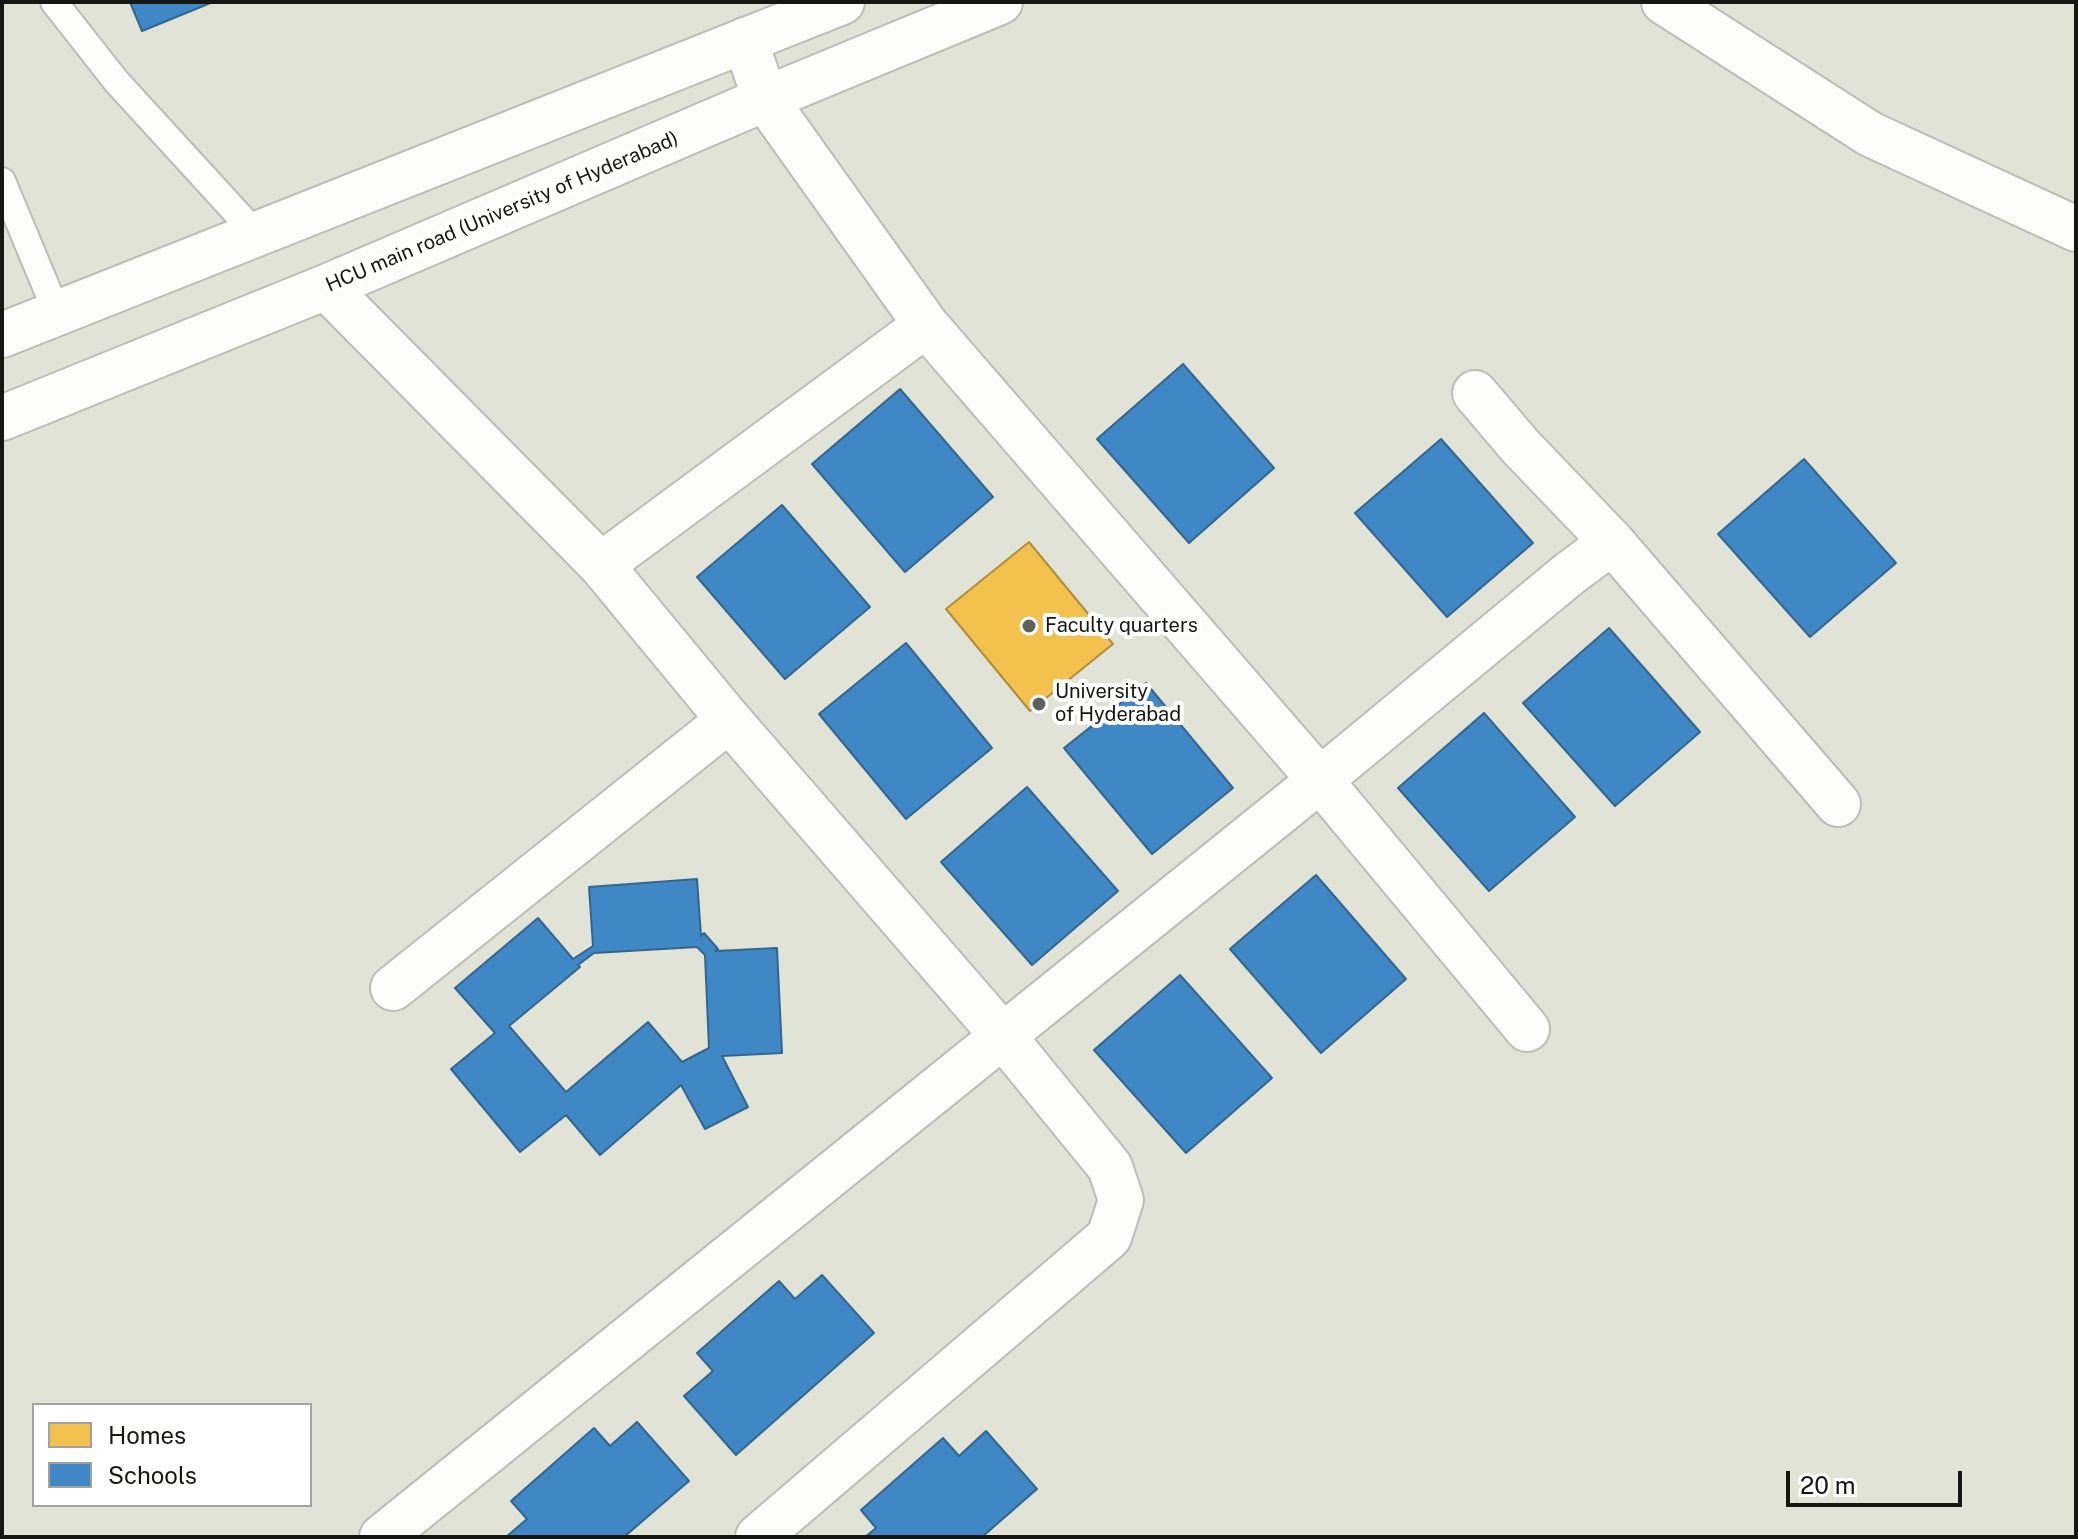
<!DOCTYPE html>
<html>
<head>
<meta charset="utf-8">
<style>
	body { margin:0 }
	#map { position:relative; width:2078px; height:1539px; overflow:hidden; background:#eaebe5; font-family:"Public Sans",sans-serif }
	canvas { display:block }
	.frame { position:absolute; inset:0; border:4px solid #161712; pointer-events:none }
	.legend { position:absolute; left:32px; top:1403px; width:280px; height:104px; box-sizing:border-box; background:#fff; border:2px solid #a2a2a0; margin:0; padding:10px 14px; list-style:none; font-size:24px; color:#161712 }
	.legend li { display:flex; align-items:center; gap:16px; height:40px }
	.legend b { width:40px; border:2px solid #a2a2a0 }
	.scale { position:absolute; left:1786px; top:1471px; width:176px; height:36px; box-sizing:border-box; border:4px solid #161712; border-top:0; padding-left:10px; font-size:24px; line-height:28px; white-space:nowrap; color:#161712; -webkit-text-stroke:6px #fff; paint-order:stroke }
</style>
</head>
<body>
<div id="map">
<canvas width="2078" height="1539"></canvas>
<div class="frame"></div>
<ul class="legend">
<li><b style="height:22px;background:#f2c14e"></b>Homes</li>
<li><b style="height:22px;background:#3f88c5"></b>Schools</li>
</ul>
<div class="scale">20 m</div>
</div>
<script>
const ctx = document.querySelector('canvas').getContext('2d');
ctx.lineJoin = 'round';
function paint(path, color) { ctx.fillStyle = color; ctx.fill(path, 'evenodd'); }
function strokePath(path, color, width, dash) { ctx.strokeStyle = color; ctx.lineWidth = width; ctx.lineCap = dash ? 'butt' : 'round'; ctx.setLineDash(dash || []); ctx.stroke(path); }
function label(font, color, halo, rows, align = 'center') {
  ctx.font = font + ' "Public Sans",sans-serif'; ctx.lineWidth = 8; ctx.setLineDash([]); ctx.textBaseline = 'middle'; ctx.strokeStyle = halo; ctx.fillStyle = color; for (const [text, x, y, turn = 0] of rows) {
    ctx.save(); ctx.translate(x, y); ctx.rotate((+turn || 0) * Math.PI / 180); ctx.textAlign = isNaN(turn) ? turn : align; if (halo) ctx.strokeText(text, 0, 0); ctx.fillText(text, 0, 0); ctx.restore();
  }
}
paint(new Path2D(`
	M2,2H2076V1537H2ZM34,1405H310V1505H34Z`), '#e0e3d5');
const homes = new Path2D(`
	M1029,542L1113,644L1030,711L946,609Z`);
paint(homes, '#f2c14e');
strokePath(homes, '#b08e3c', 2);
const schools = new Path2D(`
	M130,2H213L142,31Z
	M1183,364L1274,468L1189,543L1097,439Z
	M900,389L993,497L905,572L812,464Z
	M1441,439L1533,543L1447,617L1355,513Z
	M1804,459L1896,563L1810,637L1718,534Z
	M782,505L870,607L785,679L697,577Z
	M1609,628L1700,732L1615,806L1523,703Z
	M906,643L992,748L906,819L819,714Z
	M1146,683L1233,788L1152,854L1064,748Z
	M1484,713L1575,817L1489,891L1398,788Z
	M1027,787L1118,891L1032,965L941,862Z
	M1316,875L1406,979L1321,1053L1230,949Z
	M697,879L701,936L704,933L718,949L715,951L777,948L782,1053L722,1056L748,1107L705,1129L681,1085L600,1155L566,1115L520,1152L451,1069L495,1033L455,988L538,918L573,959L593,946L589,887ZM697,947L705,955L709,1048L682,1062L648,1022L566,1092L509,1026L580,967L578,965L594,953Z
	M1180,975L1272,1078L1186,1153L1094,1050Z
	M822,1275L874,1333L736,1455L684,1396L713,1371L697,1353L779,1281L795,1299Z
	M637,1422L689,1481L624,1537H506L527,1519L511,1501L594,1428L610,1446Z
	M986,1431L1037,1489L982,1537H865L876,1528L861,1510L943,1438L959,1456Z`);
paint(schools, '#3f88c5');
strokePath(schools, '#33668f', 2);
const service = new Path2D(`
	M54,2L116,81L256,234
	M2,181L57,313`);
const minor = new Path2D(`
	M1664,2L1870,134L2076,229
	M326,287L601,565L729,720L1003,1036L1110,1167L1121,1200L1109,1237L758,1537
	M1475,393L1520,446L1612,542L1569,574L1320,780L1527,1029
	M1612,542L1838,804
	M601,565L926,325
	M393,988L729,720
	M382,1537L1320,780L926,325L765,99L745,40`);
const tertiary = new Path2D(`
	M2,335L842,2
	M2,418L326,287L765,99L1000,2`);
strokePath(service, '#bcbdb8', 30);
strokePath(minor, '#bcbdb8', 48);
strokePath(tertiary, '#bcbdb8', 48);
strokePath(service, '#fcfcfb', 26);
strokePath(minor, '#fcfcfb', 44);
strokePath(tertiary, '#fcfcfb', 44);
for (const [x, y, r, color] of [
	[1029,626,8,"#60615c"],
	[1039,704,8,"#60615c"]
]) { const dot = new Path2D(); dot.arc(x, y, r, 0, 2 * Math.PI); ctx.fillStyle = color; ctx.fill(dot); strokePath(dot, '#fff', 3); }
label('20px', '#161712', '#fff', [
	["HCU main road (University of Hyderabad)",502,212,-23]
]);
label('20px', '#161712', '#fff', [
	["Faculty quarters",1045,626],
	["University",1055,692],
	["of Hyderabad",1055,715]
], 'left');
</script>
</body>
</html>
